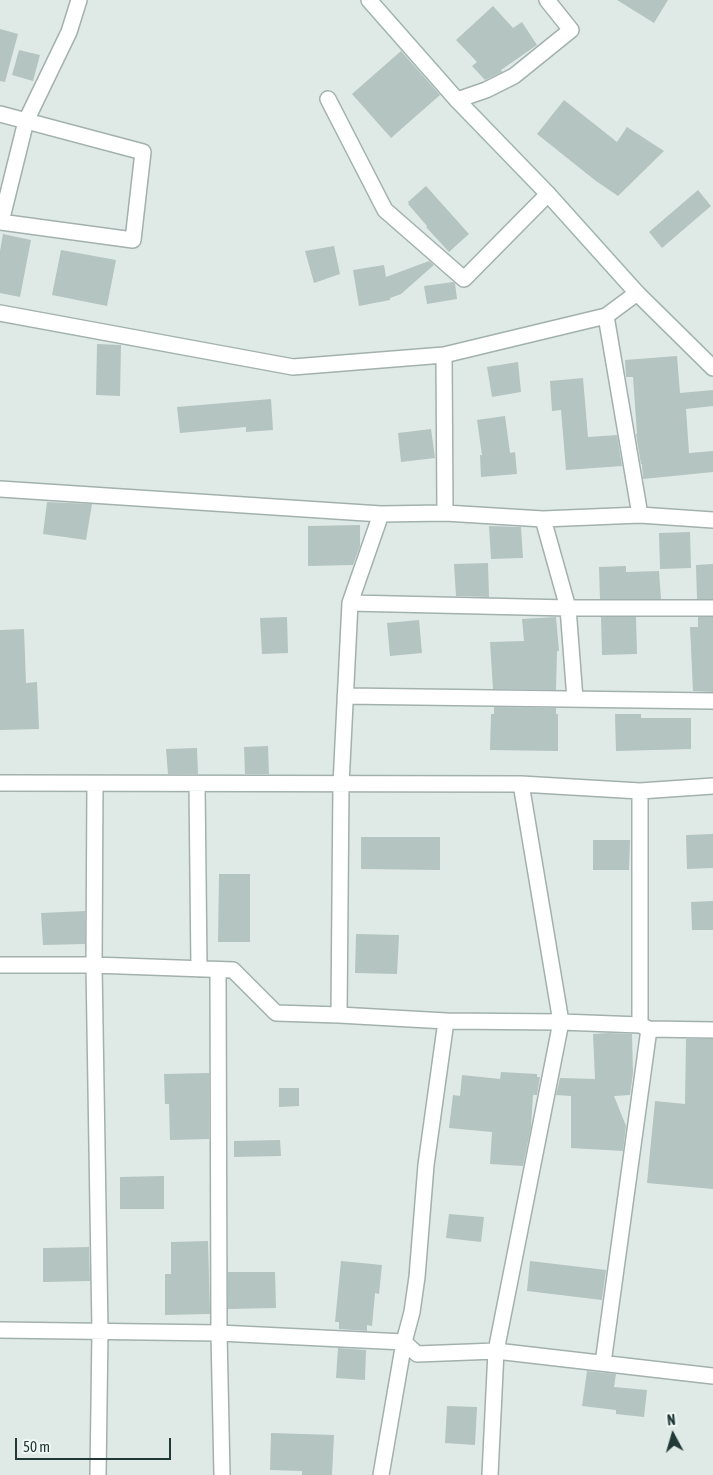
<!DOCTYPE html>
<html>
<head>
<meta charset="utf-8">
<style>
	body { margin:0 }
	#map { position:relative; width:713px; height:1475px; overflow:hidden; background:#dfeae6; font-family:"Asap Condensed",sans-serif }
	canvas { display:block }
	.north { position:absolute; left:648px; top:1410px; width:50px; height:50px; -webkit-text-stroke:4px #eff7f4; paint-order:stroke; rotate:354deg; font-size:14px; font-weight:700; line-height:20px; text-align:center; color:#213936 }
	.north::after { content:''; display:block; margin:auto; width:18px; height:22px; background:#213936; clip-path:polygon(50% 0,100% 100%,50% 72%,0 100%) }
	.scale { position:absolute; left:15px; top:1438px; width:156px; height:22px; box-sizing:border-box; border:2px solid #213936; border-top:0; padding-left:6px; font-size:15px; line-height:18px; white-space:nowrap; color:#213936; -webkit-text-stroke:4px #eff7f4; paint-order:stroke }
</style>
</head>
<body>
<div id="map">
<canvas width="713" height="1475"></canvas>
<div class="north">N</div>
<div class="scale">50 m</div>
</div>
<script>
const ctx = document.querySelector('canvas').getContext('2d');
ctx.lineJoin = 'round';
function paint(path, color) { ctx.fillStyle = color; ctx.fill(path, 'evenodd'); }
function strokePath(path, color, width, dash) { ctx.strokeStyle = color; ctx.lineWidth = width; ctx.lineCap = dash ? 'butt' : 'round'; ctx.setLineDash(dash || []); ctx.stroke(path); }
paint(new Path2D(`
	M617,0H668L654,23Z
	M493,6L513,28L522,22L537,45L501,70L502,72L485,80L472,66L477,62L456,40Z
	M0,29L18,34L5,82L0,81Z
	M19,50L40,55L33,81L12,75Z
	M401,51L440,95L391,138L352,94Z
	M564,100L617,142L627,127L664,151L618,196L596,181L537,134Z
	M426,186L469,234L449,252L426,227L427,226L408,204H409L408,202Z
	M698,190L711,206L662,248L649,232Z
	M3,234L31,240L20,297L0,293V251Z
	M334,246L340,274L314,283L305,251Z
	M61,250L116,260L107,306L52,295Z
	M429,261L434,265L401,294L390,298V300L359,306L353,270L384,265L386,277Z
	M453,282L455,283L457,299L427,304L424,286Z
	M97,344L121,345L120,396L96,395Z
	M677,356L680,393L713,390V406L686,409L689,453L713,451V472L643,479L642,464H641L636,434H637L633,377H626L625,360Z
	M518,362L521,392L492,397L487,367Z
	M583,378L588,437L617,435L622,466L566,470L561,410L552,411L550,381Z
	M271,399L273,430L246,432V427L180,433L177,407Z
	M505,416L510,453L515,452L517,474L481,477L480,455H482L477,420Z
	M431,429L435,458L401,462L398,433Z
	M47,502L92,504L86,540L43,534Z
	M360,525V546L353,565L308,566V526Z
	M489,526L521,527L523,558L491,559Z
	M690,532L691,568L660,569L659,533Z
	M488,563L489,597L456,596L454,564Z
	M713,564V599H697L696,565Z
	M626,566V572L659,571L661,599H600L599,567Z
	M287,617L288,653L262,654L260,618Z
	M556,617L559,651H557L556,690L493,689L490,642L524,641L522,619Z
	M601,617H636L637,654L602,655Z
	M698,617H713V692L693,691L690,627H698Z
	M419,620L422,653L390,656L387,623Z
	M24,629L26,683L37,682L39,729L0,730V630Z
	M494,707L556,708V714H558V751L490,750L491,714H494Z
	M615,714H641V718H691V749L616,751Z
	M268,746L269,774H245L244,747Z
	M197,748L198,774H168L166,749Z
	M713,834V868L687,869L686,835Z
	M361,837H440V870L361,869Z
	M593,840H630L629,870H593Z
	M219,874H250V942H218Z
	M713,901V930H692L691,902Z
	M85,911V944L43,945L41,913Z
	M356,934L399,935L397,974L355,973Z
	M608,1033L632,1034L633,1073L630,1095L614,1096L626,1126L623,1151L571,1148V1096L556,1095L560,1078L595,1079L593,1034Z
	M686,1039H713V1189L647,1183L655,1101L685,1104Z
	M501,1072L537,1074V1077H540L537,1095H533L531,1127L523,1166L490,1164L492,1132L449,1128L453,1095L460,1096L462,1075L500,1079Z
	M209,1073V1139L170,1140L169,1104H165L164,1074Z
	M279,1088H299V1106L279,1107Z
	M280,1140L281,1156L234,1157V1141Z
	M164,1176V1209H120V1177Z
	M449,1214L484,1217L481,1242L446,1238Z
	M208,1241L210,1314L165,1315V1274H171V1242Z
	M89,1247L90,1281L43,1282V1248Z
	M341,1261L382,1265L379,1294L375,1293L372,1326L367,1325V1331L339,1329V1322H335Z
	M530,1261L606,1270L602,1300L527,1291Z
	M228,1272H275L276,1308L228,1309Z
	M338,1348L366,1350L365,1380L336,1378Z
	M587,1371L616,1374L614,1387L647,1390L644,1417L616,1414V1410L582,1406Z
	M447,1406L477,1407L475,1445L445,1443Z
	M271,1433L334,1435L332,1475H302V1471L270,1470Z`), '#b4c4c0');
const street = new Path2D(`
	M328,99L385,210L464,279L548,194
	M457,100L486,90L514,76L571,30L547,0
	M0,114L143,152L133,240L0,222
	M1,222L26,121L69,32L79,0
	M0,313L293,367L444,355L606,316L637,293
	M606,316L640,515
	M444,355L445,513
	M0,489L381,514L445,513L543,519L640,515L713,520
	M543,519L568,608L575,699
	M350,603L568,608H713
	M345,696L713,701
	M0,783L521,784L640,791L713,786
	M95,784L94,965L100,1331L98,1475
	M197,784L199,969
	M640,791V1025
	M0,965H94L233,970L276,1013L339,1015L446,1021L561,1022L640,1025L649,1029L713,1030
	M339,1015L341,784L350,603L381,514
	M0,1330L219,1333L218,970
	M603,1363L649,1029
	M222,1475L219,1333L404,1342L417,1354L496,1351L713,1376
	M381,1475L404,1342L412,1312L417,1277L426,1165L446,1021
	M490,1475L496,1351L561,1022L521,784`);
const secondary = new Path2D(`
	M369,0L457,100L548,194L637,293L713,368`);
strokePath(street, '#a2b1ae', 18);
strokePath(secondary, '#9fb5b0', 18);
strokePath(street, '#fff', 15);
strokePath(secondary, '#fff', 15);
</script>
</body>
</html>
